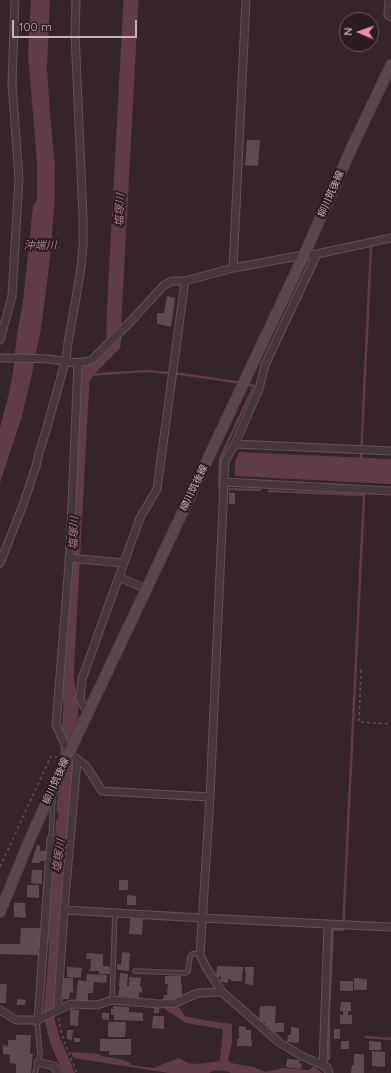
<!DOCTYPE html>
<html>
<head>
<meta charset="utf-8">
<style>
	body { margin:0 }
	#map { position:relative; width:391px; height:1073px; overflow:hidden; background:#36242b; font-family:Quicksand,sans-serif }
	canvas { display:block }
	.north { position:absolute; left:339px; top:12px; width:40px; height:40px; box-sizing:border-box; background:#2c1c22; border:1px solid #68585e; border-radius:50%; rotate:272deg; font-size:11px; font-weight:700; line-height:16px; text-align:center; color:#c3b2b8 }
	.north::after { content:''; display:block; margin:auto; width:14px; height:18px; background:#ea90ae; clip-path:polygon(50% 0,100% 100%,50% 72%,0 100%) }
	.scale { position:absolute; left:12px; top:20px; width:125px; height:18px; box-sizing:border-box; border:2px solid #c3b2b8; border-top:0; padding-left:5px; font-size:12px; line-height:14px; white-space:nowrap; color:#c3b2b8; -webkit-text-stroke:3px #2c1c22; paint-order:stroke }
</style>
</head>
<body>
<div id="map">
<canvas width="391" height="1073"></canvas>
<div class="north">N</div>
<div class="scale">100 m</div>
</div>
<script>
const ctx = document.querySelector('canvas').getContext('2d');
ctx.lineJoin = 'round';
function paint(path, color) { ctx.fillStyle = color; ctx.fill(path, 'evenodd'); }
function strokePath(path, color, width, dash) { ctx.strokeStyle = color; ctx.lineWidth = width; ctx.lineCap = dash ? 'butt' : 'round'; ctx.setLineDash(dash || []); ctx.stroke(path); }
function label(font, color, halo, rows, align = 'center') {
  ctx.font = font + ' Quicksand,"Noto Sans JP",sans-serif'; ctx.lineWidth = 4; ctx.setLineDash([]); ctx.textBaseline = 'middle'; ctx.strokeStyle = halo; ctx.fillStyle = color; for (const [text, x, y, turn = 0] of rows) {
    ctx.save(); ctx.translate(x, y); ctx.rotate((+turn || 0) * Math.PI / 180); ctx.textAlign = isNaN(turn) ? turn : align; if (halo) ctx.strokeText(text, 0, 0); ctx.fillText(text, 0, 0); ctx.restore();
  }
}
paint(new Path2D(`
	M31,0H50L47,68L50,114L55,166V195L50,259L41,328L31,378L22,416L0,483V428L9,393L13,372L17,335L23,302L33,206L37,199V163L28,54Z
	M239,452L391,459V484L235,476V462Z
	M71,787L58,930L54,1007L55,1021L60,1038L75,1073H63L51,1045L45,1023L44,1011L49,951L48,934L56,820L58,819L63,792Z
	M166,1007H179L185,1016L208,1021L232,1024V1043L228,1060L231,1063L253,1067L266,1072L283,1068L309,1070L314,1066L322,1073H231C224,1070 216,1069 209,1073H169L73,1058L71,1052L99,1054L102,1056C111,1058 126,1058 132,1065L153,1068L179,1058L188,1063L196,1064L220,1061L223,1030L222,1029L186,1023L166,1010L165,1009Z`), '#5f3c48');
strokePath(new Path2D(`
	M85,375L146,371L181,374L242,383
	M361,458L371,247
	M219,488L220,459L254,386L246,384
	M228,489L260,490
	M269,491L364,495L343,930L333,929L329,1011V1059
	M366,1037L391,1039`), '#5f3c48', 2.5);
strokePath(new Path2D(`
	M64,809L71,705L66,678L82,379L87,371L113,345L114,338V318L131,0`), '#5f3c48', 15);
paint(new Path2D(`
	M247,140H260L258,166L245,165Z
	M167,296L175,298L171,327L157,324V313H164Z
	M229,493H235V504H229Z
	M37,845L40,846V851H46V861H40V863H31Z
	M32,870H42V884L31,883Z
	M119,880H128V890H119Z
	M27,885H39V898L27,897Z
	M127,895L136,896V905H127Z
	M14,903H25L26,918L14,917Z
	M130,918L143,919L142,935L129,934Z
	M21,928H41L40,948H38V955L0,954V944H20Z
	M122,952L130,953L129,971L117,970V964L121,965Z
	M87,953L103,954V966L110,967V974H99V971H90L91,959H86Z
	M217,966L243,967L242,981H230L231,979H228V983L220,982L221,977H216Z
	M67,967L82,968L81,978L67,977Z
	M245,967H254L253,985L245,984L246,971H245Z
	M120,973L128,974L127,986H129V977L141,978L140,986L142,987V993L139,992V998L118,996L120,986H119Z
	M87,974L107,975L106,983L94,982L93,993H88V1001L76,1000L78,980L91,982L86,981Z
	M165,976H181V985H182V996H178L177,1001H163L164,995H167L168,984H165Z
	M63,978H73V993L70,992L69,999H61Z
	M354,978L367,979V990H354Z
	M340,981H353V991H340Z
	M0,984H7L6,1003H0Z
	M17,999L26,1000L25,1005H17Z
	M341,1002H351V1011H348V1015H352V1024H340V1015H343V1011H340Z
	M113,1006L129,1007V1012L143,1013V1021L114,1020V1015H111V1009H113Z
	M260,1006H276L275,1023H284V1032H270V1027L265,1026V1022H259Z
	M154,1007H159V1013H154Z
	M70,1009L79,1010L78,1026L70,1025Z
	M102,1013H109V1020L102,1019Z
	M153,1016H164V1029L152,1028Z
	M108,1022H126L125,1037H108Z
	M239,1026L246,1027V1030H251V1041H252V1046H237V1039H239Z
	M291,1027L299,1028V1043L287,1042L288,1035H291Z
	M334,1029H340V1039H334Z
	M67,1030H73L72,1040L67,1039Z
	M16,1035H31L30,1054H33L31,1073H16V1064L10,1063V1055L3,1054V1045L8,1046V1040H16Z
	M74,1038H80V1042H74Z
	M100,1039H131V1055H109V1051H100Z
	M341,1041H349V1049H341Z
	M369,1041L381,1042V1050H369Z
	M372,1051L385,1052V1067L372,1066Z
	M354,1054H364V1073H351L352,1065H354Z
	M287,1059L300,1060L299,1063L302,1064L301,1069L286,1067Z`), '#604a52');
const service = new Path2D(`
	M51,839L53,796
	M135,971L185,973L188,971L190,957L192,954L200,953
	M112,1000L115,913
	M35,1073L40,1055L37,1020`);
const minor = new Path2D(`
	M389,0L388,15L391,17
	M317,254L265,365L259,389L235,444L225,461L210,797L200,955L206,967L222,992L280,1043L302,1056L327,1067L329,1073
	M233,268L246,0
	M0,340L12,296L19,178L12,84L15,0
	M0,358C16,358 32,358 48,359C63,361 77,365 92,360L131,321L164,285L172,281H185L233,268L304,255L317,254L391,238
	M78,363L70,552L56,725L69,753L86,766L102,791L210,797
	M235,444L391,451
	M224,482L391,491
	M69,558L124,563
	M0,563L23,505L36,466L39,453L45,434L66,359L68,343L77,292L81,267L83,246V217L75,33L76,0
	M119,577L146,589
	M88,713L80,699L82,679L140,518L157,489L185,281
	M64,910L202,918L391,927
	M0,1010L16,1020H37L71,1004L97,1005L112,1000L159,1004L175,1003L198,993L222,992
	M59,1010L58,1002L64,910L77,760
	M38,1020L51,839
	M38,1062L54,1066L58,1073
	M323,1066L328,924`);
const secondary = new Path2D(`
	M0,912L30,839L69,753L304,255L353,145L391,65`);
strokePath(service, '#625258', 5.5);
strokePath(minor, '#625258', 9);
strokePath(secondary, '#504046', 12);
strokePath(new Path2D(`
	M361,670L359,722L391,724
	M0,867L51,756L57,757
	M59,1018L61,1031L65,1044L77,1073`), '#604e5d', 1.5, [3, 3]);
strokePath(service, '#47373d', 3.5);
strokePath(minor, '#47373d', 7);
strokePath(secondary, '#5a464c', 10);
label('10px', '#c3b2b8', '#2c1c22', [
	["柳川筑後線",331,194,-66],
	["柳川筑後線",194,488,-64],
	["柳川筑後線",56,781,-66]
]);
label('italic 11px', '#a87d8e', '#2c1c22', [
	["塩塚川",120,210,-87],
	["沖端川",40,246],
	["塩塚川",74,533,-87],
	["塩塚川",59,856,-81]
]);
</script>
</body>
</html>
